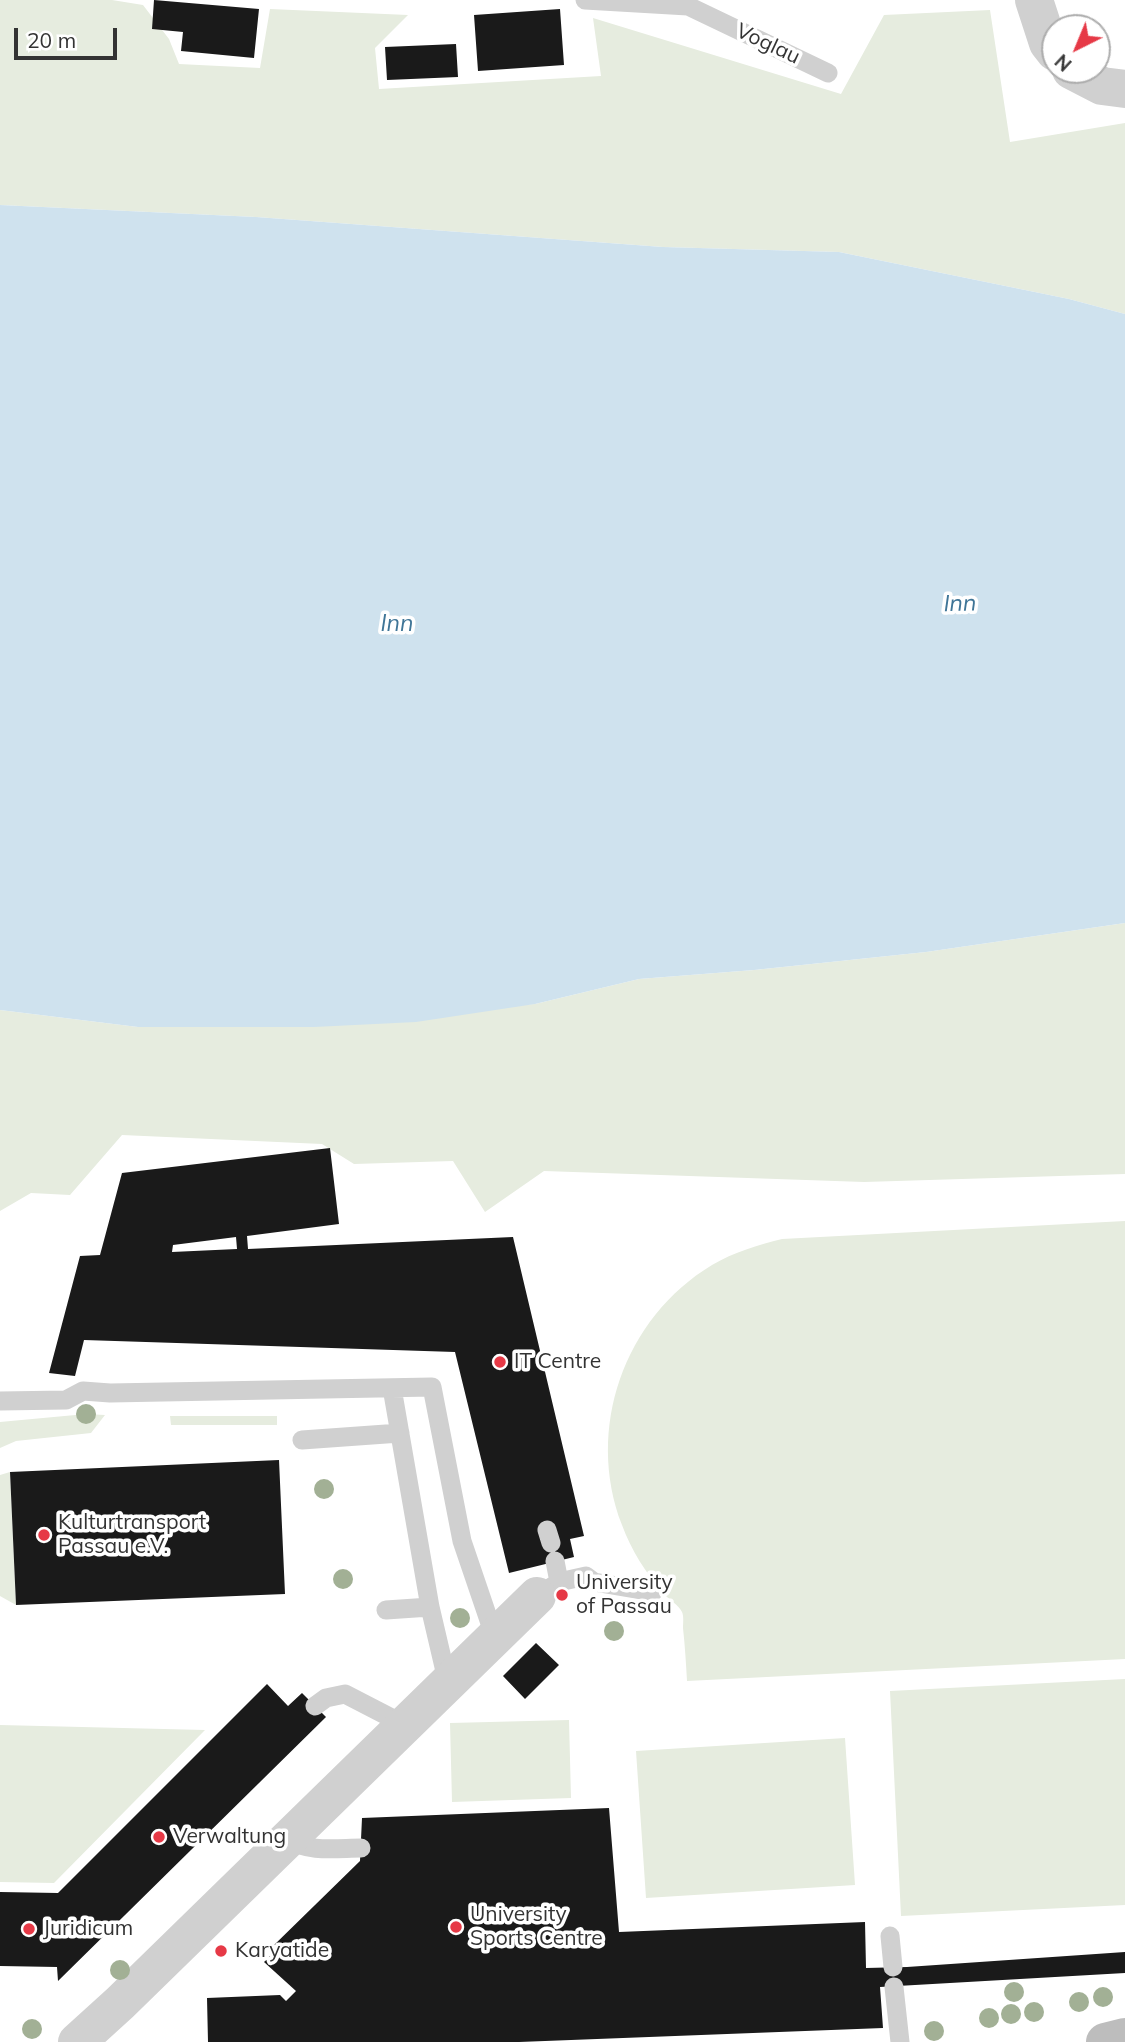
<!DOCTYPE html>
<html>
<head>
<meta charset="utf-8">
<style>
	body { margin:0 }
	#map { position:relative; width:1125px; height:2042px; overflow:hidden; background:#fff; font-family:Mulish,sans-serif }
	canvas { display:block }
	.north { position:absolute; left:1041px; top:14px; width:70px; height:70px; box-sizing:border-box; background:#fff; border:2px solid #adadad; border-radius:50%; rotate:223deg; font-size:19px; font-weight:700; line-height:28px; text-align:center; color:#333 }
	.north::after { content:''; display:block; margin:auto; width:24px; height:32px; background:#e63946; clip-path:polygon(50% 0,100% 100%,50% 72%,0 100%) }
	.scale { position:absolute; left:14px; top:28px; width:103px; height:32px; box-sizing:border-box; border:4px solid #333; border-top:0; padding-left:9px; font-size:21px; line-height:24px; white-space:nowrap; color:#333; -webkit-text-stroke:5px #fff; paint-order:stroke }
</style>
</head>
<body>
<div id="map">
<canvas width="1125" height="2042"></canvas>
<div class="north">N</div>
<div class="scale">20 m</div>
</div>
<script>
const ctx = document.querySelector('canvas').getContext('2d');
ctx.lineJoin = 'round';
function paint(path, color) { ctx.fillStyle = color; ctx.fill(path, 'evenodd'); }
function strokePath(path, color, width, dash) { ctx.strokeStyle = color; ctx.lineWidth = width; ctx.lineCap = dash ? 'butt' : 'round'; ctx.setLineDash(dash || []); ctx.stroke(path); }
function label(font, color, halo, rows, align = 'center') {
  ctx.font = font + ' Mulish,sans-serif'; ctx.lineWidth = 7; ctx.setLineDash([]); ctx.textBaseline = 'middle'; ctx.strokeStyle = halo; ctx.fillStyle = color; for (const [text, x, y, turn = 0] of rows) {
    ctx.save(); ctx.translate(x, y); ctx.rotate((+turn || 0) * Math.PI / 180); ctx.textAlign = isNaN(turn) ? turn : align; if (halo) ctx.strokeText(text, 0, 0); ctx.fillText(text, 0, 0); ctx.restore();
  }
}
paint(new Path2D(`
	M0,0H112L143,5L169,39L179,64L260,68L270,9L408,15L375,48L379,89L601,76L593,18L841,94L884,15L990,10L1010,142L1125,123V314L1069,299L839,252L663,247L256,217L0,205Z
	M1125,923V1174L864,1182L544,1171L485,1212L453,1161L354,1164L322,1144L122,1135L70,1195L31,1193L0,1211V1010L138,1027L535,1004L639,979L754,970L926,952Z
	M1125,1221V1659L687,1681C686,1664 685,1646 683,1628C683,1624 684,1616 682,1612C679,1605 668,1599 663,1593C646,1573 631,1550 622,1525C585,1429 624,1318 712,1265C734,1252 758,1245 782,1239Z
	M86,1414L105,1415L91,1433L16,1441L0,1448V1422Z
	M170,1416H277V1425H171Z
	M10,1472L16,1605L0,1596V1475Z
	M1125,1679V1905L901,1916L890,1691Z
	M569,1720L571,1798L452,1802L450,1723Z
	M0,1725L205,1730L54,1883L0,1882Z
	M845,1738L855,1885L646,1898L636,1751Z`), '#e6ecdf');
paint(new Path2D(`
	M0,205L256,217L663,247L839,252L1069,299L1125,314V923L926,952L754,970L639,979L535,1004L416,1022L314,1027H138L0,1010Z`), '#cfe2ee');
paint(new Path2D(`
	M154,0L259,9L254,58L181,51L183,32L152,29Z
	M560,9L564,65L478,71L474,15Z
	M456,44L458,77L387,80L385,47Z
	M330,1148L339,1224L247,1236L248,1249L513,1237L584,1536L570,1539L574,1557L509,1573L455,1352L84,1340L75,1376L49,1373L80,1256L100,1255L122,1173ZM236,1237L237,1249L172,1252L173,1245Z
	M279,1460L285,1594L16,1605L10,1472Z
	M536,1643L559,1665L525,1699L503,1676Z
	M267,1684L288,1706L302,1693L326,1717L58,1981L57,1967L0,1966V1892L58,1893Z
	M609,1808L619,1932L865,1922L866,1968L907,1967L1125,1952V1973L880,1987L883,2028L519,2042H208L207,1998L280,1995L286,2001L296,1991L264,1962L274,1952L270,1949L360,1861L362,1818Z`), '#1a1a1a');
strokePath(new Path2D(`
	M585,0L688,6L828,73
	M392,1388L430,1607L448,1684
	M0,1401L66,1400L83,1391L110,1393L432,1387L462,1541L495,1638
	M302,1440L400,1433
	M547,1530L551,1543
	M559,1582L586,1576L594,1582L653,1592
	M550,1588L559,1582L555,1561
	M386,1610L430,1607
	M315,1706L326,1698L345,1694L405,1725
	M288,1839C308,1853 338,1848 361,1848
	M890,1936L893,1967
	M894,1987L900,2042`), '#d0d0d0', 19);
strokePath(new Path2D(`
	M1034,0L1048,43L1055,52
	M1071,70L1102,86L1125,89
	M77,2042L120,2003L537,1596`), '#d0d0d0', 38);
strokePath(new Path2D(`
	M1105,2042L1125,2037`), '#bdbdbd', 38);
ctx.fillStyle = '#a2b095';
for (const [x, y] of [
	[86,1414],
	[324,1489],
	[343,1579],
	[460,1618],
	[614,1631],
	[120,1970],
	[1014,1992],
	[1103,1997],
	[1079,2002],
	[1034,2012],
	[1011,2014],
	[989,2018],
	[32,2029],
	[934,2031]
]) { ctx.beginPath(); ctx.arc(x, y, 10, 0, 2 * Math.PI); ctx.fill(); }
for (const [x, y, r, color] of [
	[500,1362,7,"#e63946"],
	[44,1535,7,"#e63946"],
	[562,1595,7,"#e63946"],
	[159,1837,7,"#e63946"],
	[456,1927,7,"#e63946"],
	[29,1929,7,"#e63946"],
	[221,1951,7,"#e63946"]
]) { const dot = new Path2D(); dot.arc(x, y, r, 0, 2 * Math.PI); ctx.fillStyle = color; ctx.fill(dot); strokePath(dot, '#fff', 2.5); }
label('21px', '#333', '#fff', [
	["Voglau",768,44,25]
]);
label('21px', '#333', '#fff', [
	["IT Centre",514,1362],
	["Kulturtransport",58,1523],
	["Passau e.V.",58,1547],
	["University",576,1583],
	["of Passau",576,1607],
	["Verwaltung",173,1837],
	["University",470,1915],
	["Sports Centre",470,1939],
	["Juridicum",43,1929],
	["Karyatide",235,1951]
], 'left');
label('italic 23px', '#3f7597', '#fff', [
	["Inn",960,604,-1],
	["Inn",397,624]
]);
</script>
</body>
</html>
